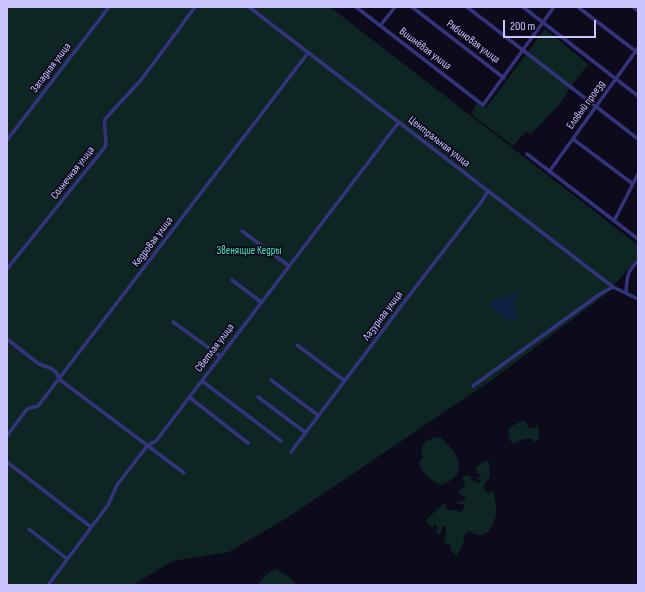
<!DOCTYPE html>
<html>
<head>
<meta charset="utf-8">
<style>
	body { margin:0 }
	#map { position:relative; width:645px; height:592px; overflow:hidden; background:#0d0a1c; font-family:"Sofia Sans Condensed",sans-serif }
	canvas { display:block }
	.frame { position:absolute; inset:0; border:8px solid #cac5ff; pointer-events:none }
	.scale { position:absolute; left:503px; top:20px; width:93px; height:18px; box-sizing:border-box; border:2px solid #cac5ff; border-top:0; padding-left:5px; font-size:12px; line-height:14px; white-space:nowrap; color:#cac5ff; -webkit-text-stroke:3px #0d0a1c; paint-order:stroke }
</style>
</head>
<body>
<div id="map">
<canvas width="645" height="592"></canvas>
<div class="frame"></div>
<div class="scale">200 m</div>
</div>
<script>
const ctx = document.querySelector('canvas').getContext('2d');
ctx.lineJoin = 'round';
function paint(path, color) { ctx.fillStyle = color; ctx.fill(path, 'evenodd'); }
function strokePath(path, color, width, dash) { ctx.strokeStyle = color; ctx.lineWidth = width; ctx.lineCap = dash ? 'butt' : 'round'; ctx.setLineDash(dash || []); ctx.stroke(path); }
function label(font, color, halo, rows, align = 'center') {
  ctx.font = font + ' "Sofia Sans Condensed",sans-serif'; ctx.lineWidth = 3.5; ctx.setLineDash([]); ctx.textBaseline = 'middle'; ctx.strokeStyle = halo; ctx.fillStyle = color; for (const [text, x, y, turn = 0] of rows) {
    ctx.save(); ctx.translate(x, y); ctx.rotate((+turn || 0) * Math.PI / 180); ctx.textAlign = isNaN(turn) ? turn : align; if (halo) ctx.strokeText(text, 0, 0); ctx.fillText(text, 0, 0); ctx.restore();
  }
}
paint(new Path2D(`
	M7,7H330L638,245V258L606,294L492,380L290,516L229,552L173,561L133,585H7Z
	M545,29L588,64L568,91L559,105L531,134L526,131L513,146L471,114L477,103L486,108Z
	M524,420L529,428H533L538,425L539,439L533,443V439C525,437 519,441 513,444C508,439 507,433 510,427Z
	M440,437C450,445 467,464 455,477C451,481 445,483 441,485C431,480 422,474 419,463L423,457C418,444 428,438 440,437Z
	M485,461L489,462L490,477L484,485L485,491L489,493L493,490C494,497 497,506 496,513C495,522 489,537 477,535C474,535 473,532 469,531L465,534L463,544L457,556L451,551V547L449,544L444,543L446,534V527L443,526L440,534L438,535L436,531L438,528L434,523L433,527L430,526L426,520L443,504L446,505L447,510L458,511L462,512L465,504H457V502L463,501L466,497L459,494V490L465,487V484L462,480L464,476L466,475L470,476L472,481L475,480L477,483H479L482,479L478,480L477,477H481L480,474L478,473L476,467Z
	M275,569L291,578L296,585H258C262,577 268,573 275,569Z`), '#0d2624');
paint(new Path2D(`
	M515,293L517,295C518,300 517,301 513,304L518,317L511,322C503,320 497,310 489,306L496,299L510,296Z`), '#0a2140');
strokePath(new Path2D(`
	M249,7L613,287L638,299
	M356,7L483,105L554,7
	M412,7L504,78
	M467,7L638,139
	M523,7L638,96
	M578,7L638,53
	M633,7L638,11
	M380,26L395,7
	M573,139L633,184
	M7,140L109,7
	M527,154L638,239
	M549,172L638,48
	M614,221L638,174
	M242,231L289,266
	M7,269L105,147C108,138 103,128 105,119L141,80L195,7
	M232,280L261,302
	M626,292C627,278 627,271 638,261
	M173,322L220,356
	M7,339L39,364L50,368L56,372L59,379L184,473
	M297,345L345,381
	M271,380L319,416
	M202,381L281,441
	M473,386L600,294L613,287
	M189,397L248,443
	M258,397L306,433
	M7,436L27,409L38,406L51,389L308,53
	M291,452L411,293L482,201L488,191
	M7,462L91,527
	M29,529L67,559
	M48,585L108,505L117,485L148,445L156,441L399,122`), '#34347d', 3.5);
label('11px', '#cac5ff', '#0d0a1c', [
	["Рябиновая улица",473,42,37],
	["Вишнёвая улица",425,49,37],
	["Западная улица",51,68,-53],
	["Еловый проезд",586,105,-54],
	["Центральная улица",439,142,38],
	["Солнечная улица",73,173,-52],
	["Кедровая улица",153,242,-53],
	["Лазурная улица",383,316,-53],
	["Светлая улица",215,348,-53]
]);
label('11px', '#4fe1b7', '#0d0a1c', [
	["Звенящие Кедры",249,251]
]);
</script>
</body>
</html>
